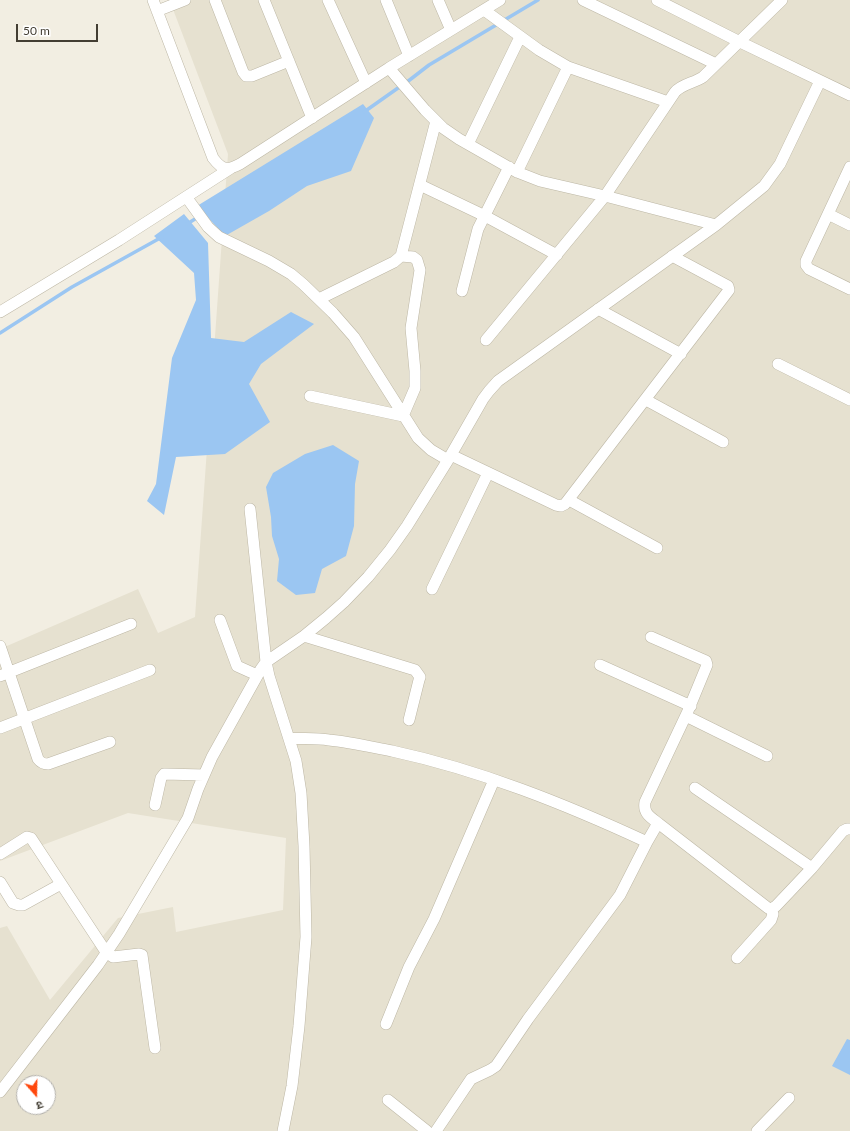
<!DOCTYPE html>
<html>
<head>
<meta charset="utf-8">
<style>
	body { margin:0 }
	#map { position:relative; width:850px; height:1131px; overflow:hidden; background:#f2eee2; font-family:Lato,"Noto Sans Devanagari",sans-serif }
	canvas { display:block }
	.north { position:absolute; left:16px; top:1075px; width:40px; height:40px; box-sizing:border-box; background:#fff; border:1px solid #b4b2ad; border-radius:50%; rotate:160deg; font-size:11px; font-weight:700; line-height:16px; text-align:center; color:#433e33 }
	.north::after { content:''; display:block; margin:auto; width:14px; height:18px; background:#ff470c; clip-path:polygon(50% 0,100% 100%,50% 72%,0 100%) }
	.scale { position:absolute; left:16px; top:24px; width:82px; height:18px; box-sizing:border-box; border:2px solid #433e33; border-top:0; padding-left:5px; font-size:12px; line-height:14px; white-space:nowrap; color:#433e33; -webkit-text-stroke:3px #fff; paint-order:stroke }
</style>
</head>
<body>
<div id="map">
<canvas width="850" height="1131"></canvas>
<div class="north">उ</div>
<div class="scale">50 m</div>
</div>
<script>
const ctx = document.querySelector('canvas').getContext('2d');
ctx.lineJoin = 'round';
function paint(path, color) { ctx.fillStyle = color; ctx.fill(path, 'evenodd'); }
function strokePath(path, color, width, dash) { ctx.strokeStyle = color; ctx.lineWidth = width; ctx.lineCap = dash ? 'butt' : 'round'; ctx.setLineDash(dash || []); ctx.stroke(path); }
paint(new Path2D(`
	M176,0H850V1131H0V928L7,926L50,1000L118,918L173,907L176,932L283,910L286,838L128,813L0,861V649L138,589L158,633L195,617L228,154L171,4ZM24,1083H48V1107H24Z`), '#e6e1d0');
paint(new Path2D(`
	M363,104L374,118L351,171L307,186L269,211L225,236L197,206Z
	M184,214L208,243L211,338L244,342L291,312L314,324L261,364L249,384L270,422L225,454L176,457L164,515L147,501L156,484L172,358L196,300L194,273L154,236Z
	M333,445L359,461L355,484L354,526L346,556L322,569L315,593L296,595L277,581L279,559L272,536L271,517L266,487L273,473L305,454Z
	M847,1039L850,1040V1075L832,1066Z`), '#9bc6f2');
strokePath(new Path2D(`
	M407,82L429,65L538,0
	M364,112L398,88
	M187,224L195,219
	M0,333L72,287L162,237`), '#9bc6f2', 3.5);
const street = new Path2D(`
	M153,0L213,158C222,170 227,171 240,164L389,68L500,0
	M215,0L243,72L246,76H252L289,61
	M264,0L312,118
	M328,0L366,83
	M386,0L409,56
	M438,0L451,30
	M583,0L716,64
	M657,0L738,41L850,95
	M484,10L539,50L568,67L668,102
	M157,11L185,0
	M389,68L425,110L443,128L459,139L517,172L540,181L605,196L716,225
	M468,144L520,37
	M850,167L806,261V265L809,269L850,289
	M517,172L568,67
	M420,185L485,216L557,255
	M187,198L208,227L219,237L269,261L291,274L303,284L333,313L354,337L418,438L431,450L448,460
	M828,214L850,225
	M462,291L478,229L509,167
	M319,299L394,262L401,256L436,121
	M598,309L681,354
	M0,312L119,240L231,168
	M486,340L605,196L675,92C682,84 694,83 703,77L782,0
	M778,364L850,400
	M310,396L403,416L415,388V371L411,328L420,270L417,260L413,257L401,256
	M646,400L723,442
	M451,455L556,505L561,506L565,504L729,290L728,286L672,256
	M569,500L657,548
	M250,509L266,662L269,676L296,761L301,793L304,846L306,937L299,1026L292,1086L283,1131
	M432,589L488,473
	M220,620L237,666L257,675
	M304,636L415,670L420,677L419,680L409,720
	M651,637L706,661L707,665L688,711L645,802C643,813 650,817 658,823
	M0,646L38,759C41,763 43,764 48,764L110,742
	M600,665L691,706
	M0,676L131,624
	M686,716L767,756
	M0,728L150,670
	M289,738C302,739 316,738 329,740C350,742 371,747 392,751C480,770 565,804 647,842L658,823L768,908L771,909L776,906L812,868L843,831L847,829H850
	M695,788L812,868
	M155,805L161,778L164,774L204,775
	M0,854L27,837L31,838L106,952L113,957L139,954L142,955L155,1048
	M0,882L13,903L19,905H23L61,884
	M737,958L771,920L773,914L771,909
	M386,1024L409,967L434,919L494,780
	M0,1092L98,965L119,934L188,818L198,789L212,757L261,669L266,662L304,636L326,618L344,602L368,577L390,550L407,526L448,460L483,399L489,391L498,381L716,225L764,186L780,164L820,81
	M388,1100L427,1131
	M436,1131L471,1079L490,1070L496,1066L528,1019L620,895L647,842
	M757,1131L789,1098`);
strokePath(street, '#bdb7a5', 12);
strokePath(street, '#fff', 11);
</script>
</body>
</html>
